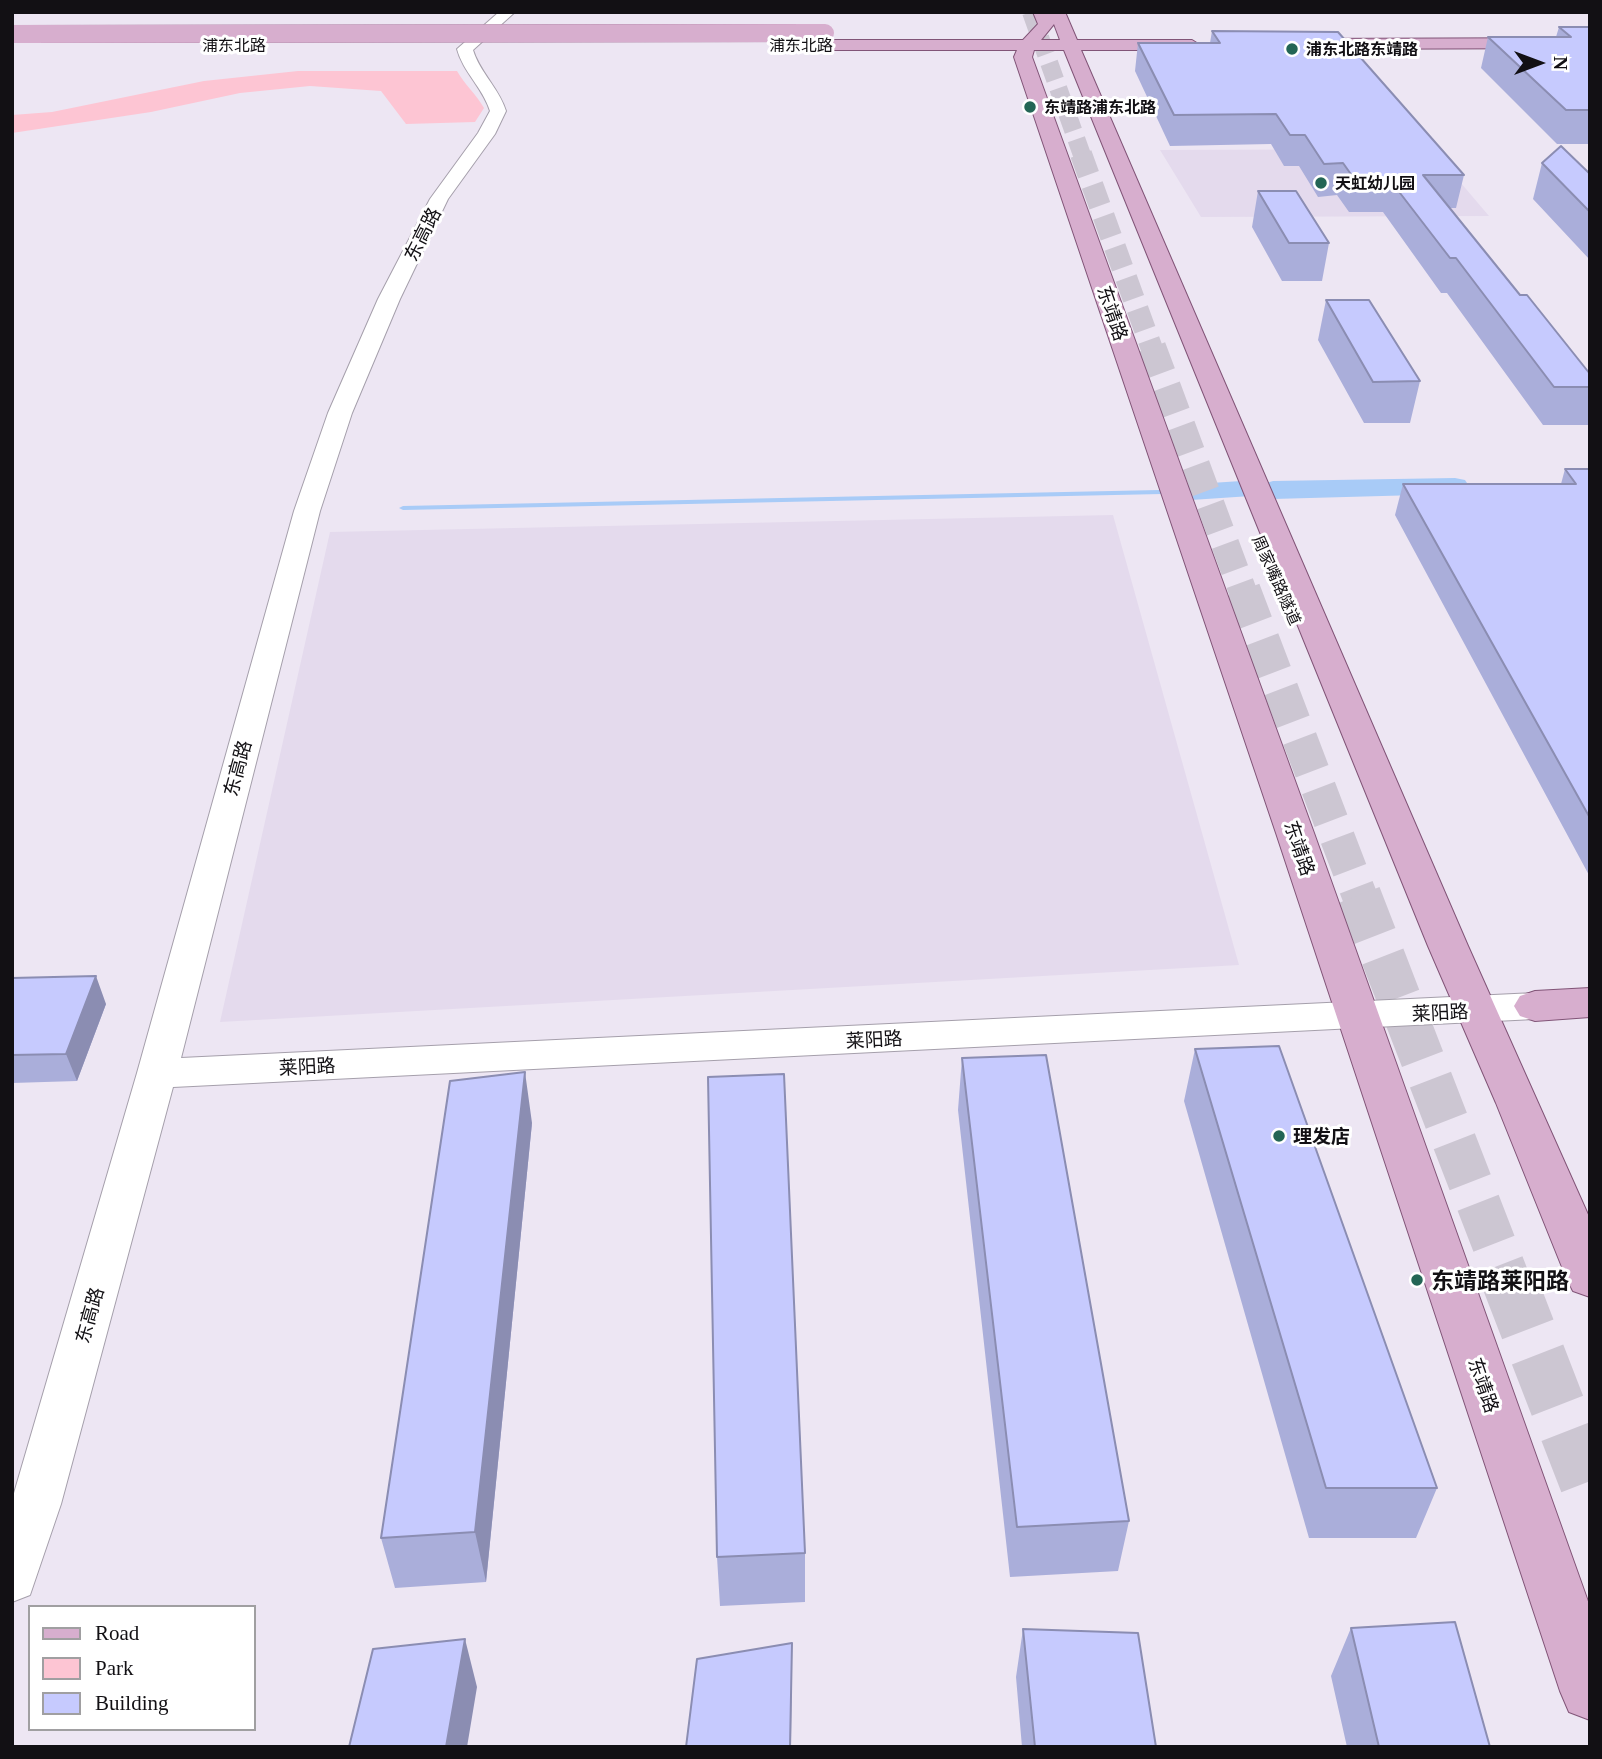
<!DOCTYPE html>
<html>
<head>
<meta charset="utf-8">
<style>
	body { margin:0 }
	#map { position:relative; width:1602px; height:1759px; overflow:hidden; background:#ede6f3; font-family:Georgia,serif }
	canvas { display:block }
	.frame { position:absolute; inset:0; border:14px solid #121014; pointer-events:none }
	.legend { position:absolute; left:28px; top:1605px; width:228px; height:126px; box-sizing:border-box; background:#fff; border:2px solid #a09fa1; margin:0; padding:9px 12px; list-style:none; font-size:21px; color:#121014 }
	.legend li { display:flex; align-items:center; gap:14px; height:35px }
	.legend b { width:35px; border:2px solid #a09fa1 }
	.north { position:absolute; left:1504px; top:28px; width:70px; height:70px; -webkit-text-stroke:5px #fff; paint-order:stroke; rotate:90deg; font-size:19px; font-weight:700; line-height:28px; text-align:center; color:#121014 }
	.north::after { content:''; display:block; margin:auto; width:24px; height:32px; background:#121014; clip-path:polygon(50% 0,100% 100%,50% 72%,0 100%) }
</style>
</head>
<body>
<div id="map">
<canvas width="1602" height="1759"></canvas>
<div class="frame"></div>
<ul class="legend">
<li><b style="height:9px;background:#d7aece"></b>Road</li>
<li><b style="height:19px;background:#fdc5d3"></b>Park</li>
<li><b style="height:19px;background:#c6cafe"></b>Building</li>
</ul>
<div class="north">N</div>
</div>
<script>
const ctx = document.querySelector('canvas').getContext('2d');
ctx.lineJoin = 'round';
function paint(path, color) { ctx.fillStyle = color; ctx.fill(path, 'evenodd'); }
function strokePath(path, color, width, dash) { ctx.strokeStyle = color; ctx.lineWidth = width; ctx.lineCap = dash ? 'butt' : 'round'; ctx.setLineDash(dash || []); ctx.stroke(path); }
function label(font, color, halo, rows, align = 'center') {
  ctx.font = font + ' Georgia,"Noto Sans SC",serif'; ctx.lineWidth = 6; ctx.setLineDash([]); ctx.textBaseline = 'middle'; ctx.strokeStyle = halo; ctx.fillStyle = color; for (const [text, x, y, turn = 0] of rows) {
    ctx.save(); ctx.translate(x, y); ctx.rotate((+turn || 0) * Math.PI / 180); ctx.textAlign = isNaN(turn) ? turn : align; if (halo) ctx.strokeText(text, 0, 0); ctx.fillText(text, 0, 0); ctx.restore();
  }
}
paint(new Path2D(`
	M1432,149L1489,216L1201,217L1160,150Z
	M1113,515L1239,965L220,1022L330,532Z`), '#e4daed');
paint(new Path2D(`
	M298,71H457C465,85 476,94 484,108L475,122L406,124L381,91L310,86L240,93L151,112L12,133V115L52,112L204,81Z`), '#fdc5d3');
paint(new Path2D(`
	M1159,490H1162V494L403,510L399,508L403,506Z`), '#a8cbf7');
paint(new Path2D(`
	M1455,478L1465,480L1469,486L1465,492L1455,494L1273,499L1263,496L1259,490L1263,484L1273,481Z
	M1241,481L1251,484L1255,490L1251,496L1191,500L1181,497L1177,491L1181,485Z`), '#a8cbf7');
strokePath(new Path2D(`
	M1031,12L1082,155`), '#ccc6d2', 18, [18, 9]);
strokePath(new Path2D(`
	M1081,154L1152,349`), '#ccc6d2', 22, [22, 11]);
strokePath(new Path2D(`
	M1152,347L1243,592`), '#ccc6d2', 28, [28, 14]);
strokePath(new Path2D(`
	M1243,590L1360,897`), '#ccc6d2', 35, [35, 18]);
strokePath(new Path2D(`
	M1359,895L1508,1280`), '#ccc6d2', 44, [44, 22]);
strokePath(new Path2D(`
	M1508,1278L1590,1490`), '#ccc6d2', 55, [55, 27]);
const minor = new Path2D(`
	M499,12H515L473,50C480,73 499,88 506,111L495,134L448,199L400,299L352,413L320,511L181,1058L1535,993L1548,997L1554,1006L1548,1015L1535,1019L173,1087L61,1504L30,1595L12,1602V1500L137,1073L294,511L328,413L378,299L430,199L478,133L490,111C483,88 463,72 457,49Z`);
const major = new Path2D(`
	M1033,12H1065L1077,40H1192L1200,45L1192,50H1081L1468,946L1590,1219V1297L1573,1291L1566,1277L1496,1103L1428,946L1064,50H1034L1032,57L1314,833L1590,1607V1720L1569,1712L1560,1691L1276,833L1014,57L1017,50H816L808,45L816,40H1023L1038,24ZM1054,24L1060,40H1041Z
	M1590,38V48L1297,49L1289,44L1297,39Z
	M1590,988V1017L1535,1021L1520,1016L1514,1006L1520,996L1535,991Z`);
strokePath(minor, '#a59fab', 2);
strokePath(major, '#815477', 2);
paint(minor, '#fff');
paint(major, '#d7aece');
const majorBridge = new Path2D(`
	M12,34L825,33`);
strokePath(majorBridge, '#815477', 18, []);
strokePath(majorBridge, '#d7aece', 18);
paint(new Path2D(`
	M1559,27H1590V144H1557L1481,68L1488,37H1556Z
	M1212,31L1464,175L1456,208H1450L1520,295L1590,374V422L1589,425H1543L1447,293H1441L1383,212H1349L1337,195L1318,197L1299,166H1284L1271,144L1170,146L1135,71L1138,43H1210Z
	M1542,163L1590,174V260L1533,199Z
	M1258,191L1329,243L1322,281H1282L1252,227Z
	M1326,300L1420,381L1410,423H1364L1318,340Z
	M1565,469H1590V877L1395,515L1403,484H1561Z
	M12,978L106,1004L77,1081L12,1083Z
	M1195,1049L1437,1488L1416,1538H1309L1184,1101Z
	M962,1058L1129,1521L1118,1571L1010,1577L958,1110Z
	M532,1123L486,1582L395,1588L381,1538Z
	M805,1553V1602L720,1606L717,1557Z
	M1351,1628L1490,1747H1347L1331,1676Z
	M1023,1629L1156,1747H1022L1016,1677Z`), '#aaaeda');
paint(new Path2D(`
	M96,976L106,1004L77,1081L66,1054Z
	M525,1072L532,1123L486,1582L475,1532Z
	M465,1639L477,1687L467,1747H446Z
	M792,1643L791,1747H790Z`), '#8b8db2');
const building = new Path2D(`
	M1559,27H1590V110H1566L1488,37H1571Z
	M1212,31L1338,32L1464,175H1423L1520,295H1527L1590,374V387H1554L1456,258H1450L1390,180H1355L1343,163L1324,164L1305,135H1290L1276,114L1174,115L1138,43H1220Z
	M1561,146L1590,174V212L1542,163Z
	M1258,191H1296L1329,243H1289Z
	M1326,300H1369L1420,381L1373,382Z
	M1565,469H1590V818L1403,484H1576Z
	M96,976L66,1054L12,1055V978Z
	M1279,1046L1437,1488H1326L1195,1049Z
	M1046,1055L1129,1521L1017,1527L962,1058Z
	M525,1072L475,1532L381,1538L450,1081Z
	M784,1074L805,1553L717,1557L708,1077Z
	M1455,1622L1490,1747H1379L1351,1628Z
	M1023,1629L1138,1633L1156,1747H1035Z
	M465,1639L446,1747H349L373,1649Z
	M792,1643L790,1747H686L697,1659Z`);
paint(building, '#c6cafe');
strokePath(building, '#8b8db2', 2);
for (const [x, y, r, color] of [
	[1292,49,7,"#236555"],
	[1030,107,7,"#236555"],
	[1321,183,7,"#236555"],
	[1279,1136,7,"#236555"],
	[1417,1280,7,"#236555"]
]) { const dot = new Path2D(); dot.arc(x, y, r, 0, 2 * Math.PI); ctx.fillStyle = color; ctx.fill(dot); strokePath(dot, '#fff', 2.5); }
label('16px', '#121014', '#fff', [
	["浦东北路",234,45],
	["浦东北路",801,45],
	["周家嘴路隧道",1277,580,66]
]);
label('bold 16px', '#121014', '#fff', [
	["浦东北路东靖路",1306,49],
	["东靖路浦东北路",1044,107],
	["天虹幼儿园",1335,183]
], 'left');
label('19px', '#121014', '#fff', [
	["东高路",422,234,-63],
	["东靖路",1113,313,71],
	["东高路",237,768,-75],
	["东靖路",1300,848,71],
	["莱阳路",1440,1012,-3],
	["莱阳路",874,1039,-3],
	["莱阳路",307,1066,-3],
	["东高路",89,1315,-74],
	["东靖路",1484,1385,71]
]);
label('bold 19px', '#121014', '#fff', [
	["理发店",1293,1136]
], 'left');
label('bold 23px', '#121014', '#fff', [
	["东靖路莱阳路",1431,1280]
], 'left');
</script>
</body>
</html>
